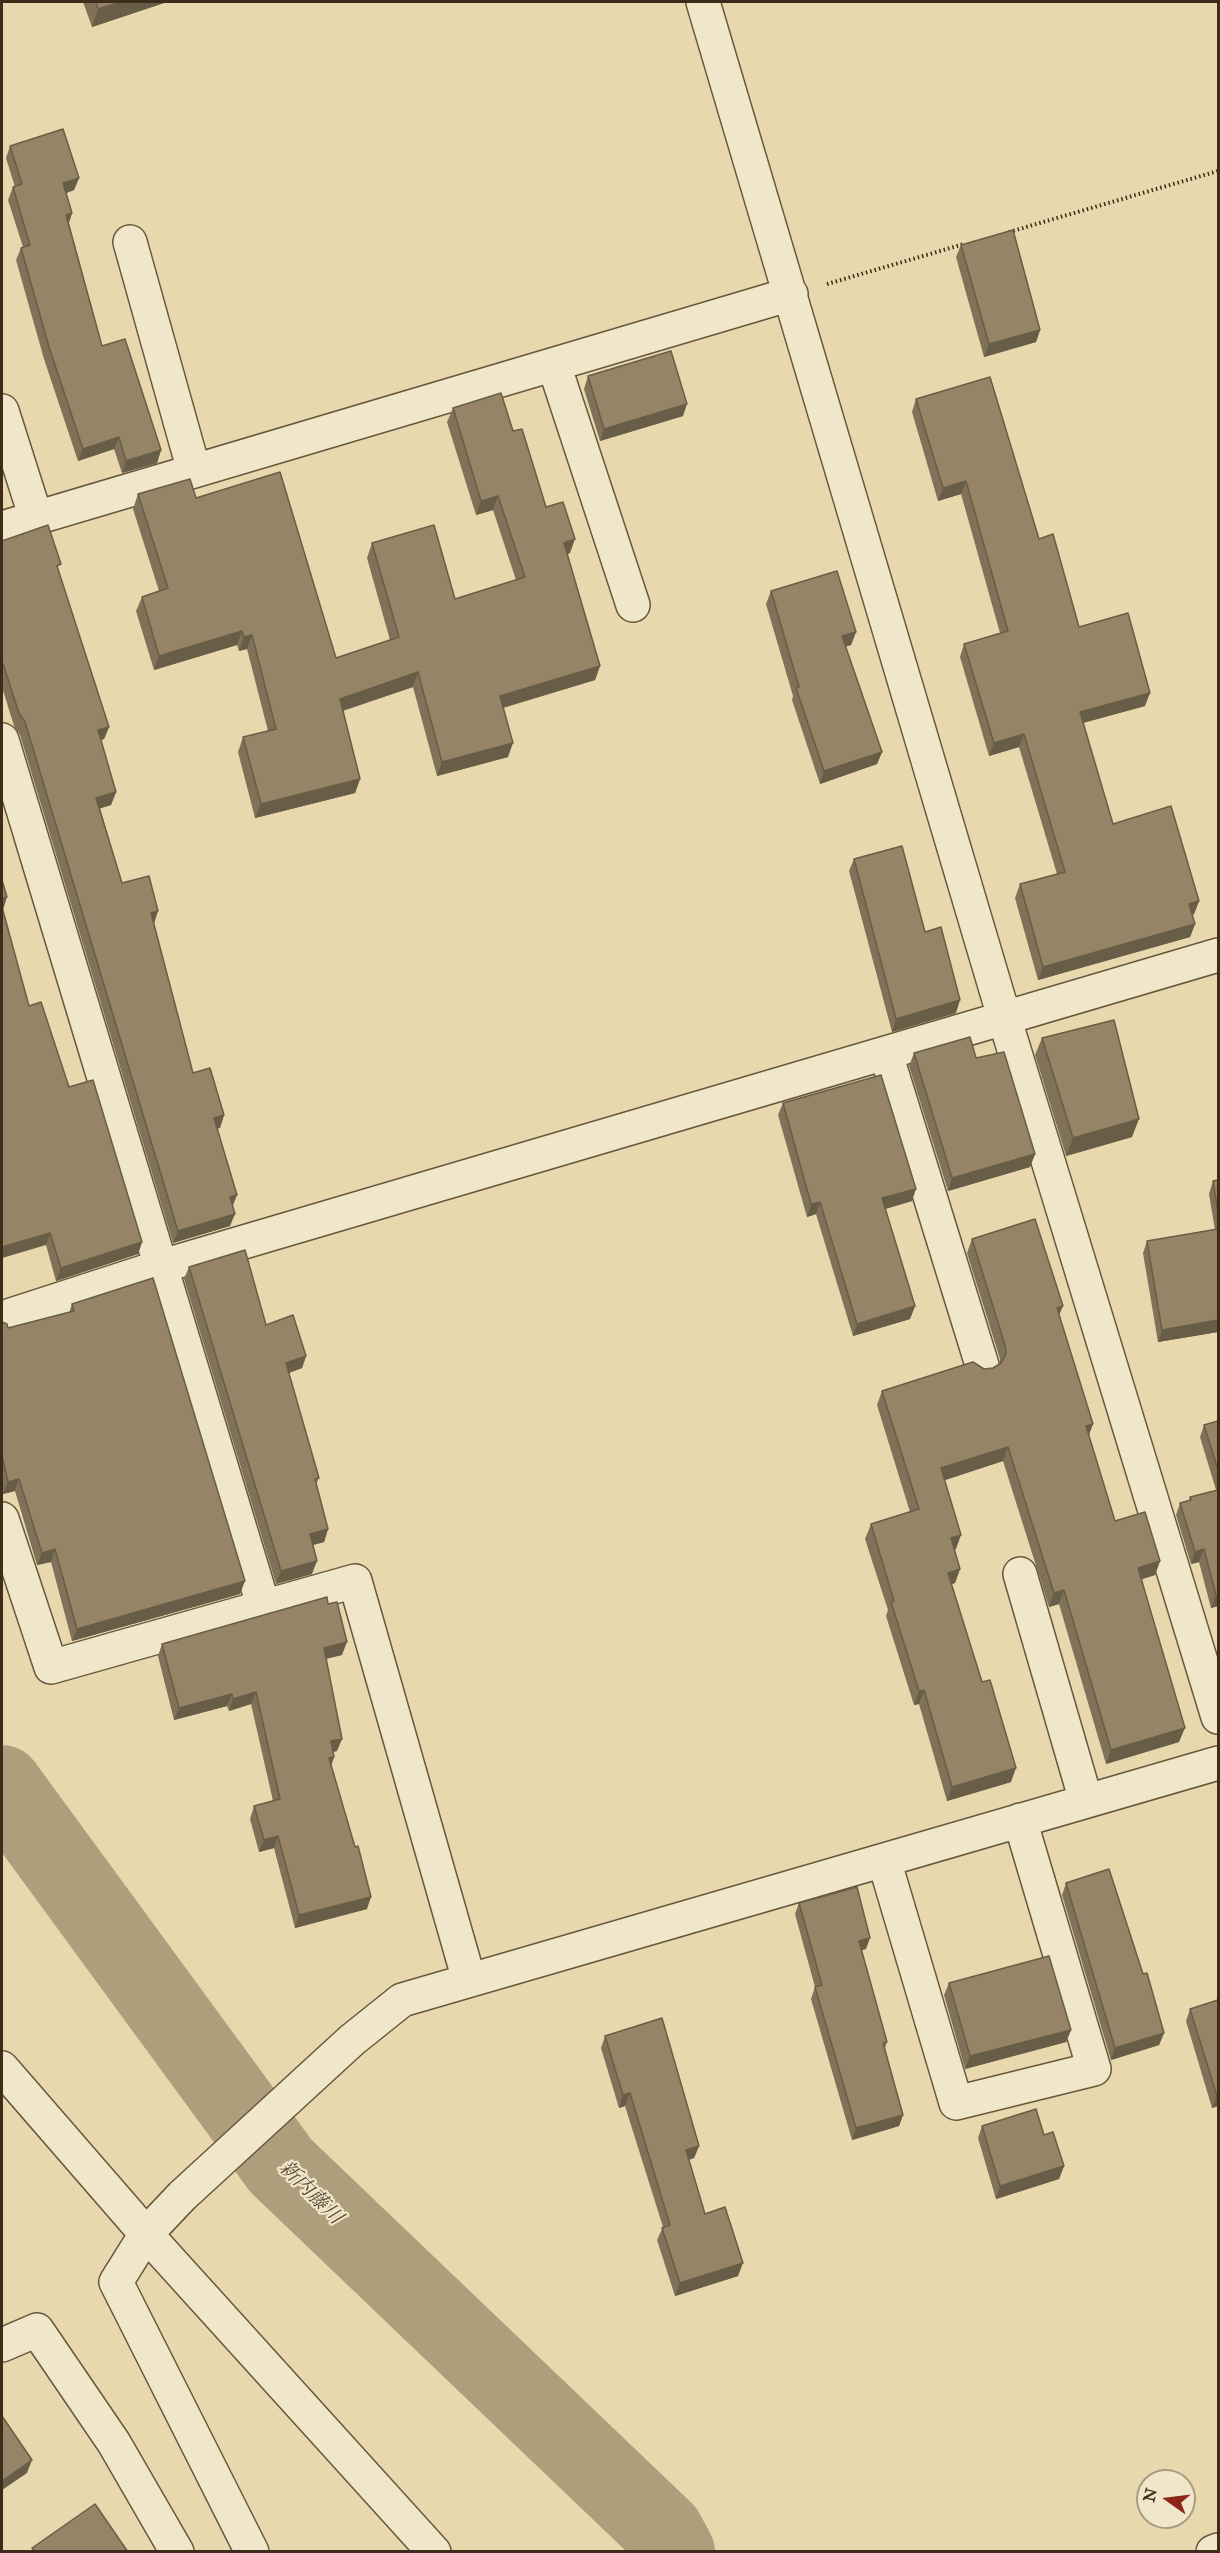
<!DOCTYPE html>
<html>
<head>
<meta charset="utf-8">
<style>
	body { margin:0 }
	#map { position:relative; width:1220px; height:2553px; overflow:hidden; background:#e8d8ad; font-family:"IM FELL Great Primer",serif }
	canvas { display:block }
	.frame { position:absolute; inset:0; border:3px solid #3c2c19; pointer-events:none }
	.north { position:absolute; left:1136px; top:2469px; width:60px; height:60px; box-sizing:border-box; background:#f0e6ca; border:2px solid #a89c83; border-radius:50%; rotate:284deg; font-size:16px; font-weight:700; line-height:24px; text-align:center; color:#3c2c19 }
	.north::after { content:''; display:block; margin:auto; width:21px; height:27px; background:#8f2418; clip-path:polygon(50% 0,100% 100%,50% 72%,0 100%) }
</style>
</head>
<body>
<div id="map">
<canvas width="1220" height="2553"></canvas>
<div class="frame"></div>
<div class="north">N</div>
</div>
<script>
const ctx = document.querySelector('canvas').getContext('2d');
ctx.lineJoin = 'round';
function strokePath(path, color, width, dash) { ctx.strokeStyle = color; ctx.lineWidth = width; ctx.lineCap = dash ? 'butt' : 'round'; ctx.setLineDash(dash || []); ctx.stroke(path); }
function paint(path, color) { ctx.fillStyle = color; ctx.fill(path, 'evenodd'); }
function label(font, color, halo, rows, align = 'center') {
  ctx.font = font + ' "IM FELL Great Primer","Noto Serif JP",serif'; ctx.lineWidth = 4.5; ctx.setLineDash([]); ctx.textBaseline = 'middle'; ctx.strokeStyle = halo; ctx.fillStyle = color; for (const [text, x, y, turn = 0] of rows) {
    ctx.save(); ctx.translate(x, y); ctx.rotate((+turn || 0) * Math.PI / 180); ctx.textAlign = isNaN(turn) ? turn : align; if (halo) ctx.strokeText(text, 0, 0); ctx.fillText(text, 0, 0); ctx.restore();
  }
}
strokePath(new Path2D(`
	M2,1785L281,2166L664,2532L675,2552`), '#ae9e7b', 80);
const street = new Path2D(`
	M703,2L1005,1020L1218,1717
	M130,242L194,471
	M554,365L633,605
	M2,411L36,518
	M2,528L791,294
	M2,740L264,1608
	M886,1054L982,1365
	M2,1318L159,1267L1218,955
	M2,1519L51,1667L355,1581L469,1980
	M1020,1574L1086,1801
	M884,1860L956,2103L1094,2069L1020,1820
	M2,2068L146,2234L434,2552
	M2,2345L37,2330L114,2443L177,2552
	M252,2552L116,2282L146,2234L182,2196L352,2040L402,2000L1218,1763
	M1213,2552L1218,2550`);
strokePath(street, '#67573e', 36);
strokePath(new Path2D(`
	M1009,232L1218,171
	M827,284L964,244`), '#3c2c19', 4, [1.5, 3]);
strokePath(street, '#f0e6ca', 33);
paint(new Path2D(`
	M83,2H167L92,27Z
	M10,146L79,178L74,190L66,193L72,213L69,223L102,346L161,450L157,463L122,473L114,449L78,461L44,359L16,260L21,248L23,247L8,200L13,187H15L6,158Z
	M961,245L1040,330L1036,342L984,357L956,257Z
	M588,376L683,416L600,441L584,389Z
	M916,399L1039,539L1079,627L1145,706L1083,723L1113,824L1199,901L1194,914L1192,915L1195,924L1190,937L1038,980L1015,898L1020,884L1057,874L1019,747L989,756L960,657L964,644L1000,633L961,494L938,501L912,412Z
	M453,408L513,431L546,507L570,553L567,554L600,666L595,680L503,708L508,757L437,776L413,687L343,711L360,779L355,793L255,818L238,752L243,737L268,731L247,649L239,651L237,645L154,670L136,611L142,597L159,591L133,509L138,494L196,498L336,658L390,640L367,558L372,543L455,599L516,580L493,510L476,515L447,422Z
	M2,541L59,572L109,727L104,739L101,740L116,792L111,805L100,808L122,883L154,924L193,1073L224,1115L220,1128H217L233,1206L230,1226L173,1243L20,735L14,726L2,687Z
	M771,591L856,632L851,645L845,646L882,752L877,764L820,784L792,700L793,696L766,604Z
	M854,859L925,932L956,1013L892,1032L849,871Z
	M2,910L29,1006L69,1087L142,1242L138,1254L56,1281L46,1245Z
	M1042,1038L1132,1137L1066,1156L1035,1055Z
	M914,1053L976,1058L1035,1154L1030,1167L948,1191L909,1066Z
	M783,1103L912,1201L885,1209L915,1306L910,1319L853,1336L816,1214L807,1217L778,1115Z
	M1218,1180V1332L1158,1342L1143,1253L1147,1241L1215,1230L1209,1194L1213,1181Z
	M972,1239L1059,1315L1089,1435L1115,1521L1160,1561L1155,1575L1142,1579L1179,1742L1106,1764L1059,1604L1049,1607L1003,1461L945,1480L956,1549L954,1550L960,1569L955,1583L951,1584L1011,1782L947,1801L919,1704L914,1705L886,1616L888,1610L865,1539L871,1524L910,1512L877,1405L882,1391L984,1369L993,1368L1000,1364V1359L967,1253Z
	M189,1267L306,1356L302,1368L288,1373L319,1478L316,1484L328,1529L324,1542L313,1545L312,1574L276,1584L184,1279Z
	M72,1304L240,1594L72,1641L51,1562L37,1565L15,1491L3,1494L2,1487V1322L8,1328L69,1313Z
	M1218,1421V1606L1211,1608L1199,1562L1191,1564L1176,1515L1180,1503L1189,1500L1190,1497L1216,1490L1200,1437L1204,1425Z
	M162,1644L342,1655L326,1659L337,1751L333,1752L334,1757L331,1765L367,1909L295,1928L274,1848L259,1852L250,1819L254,1806L273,1801L251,1704L229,1711L227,1706L174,1720L158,1656Z
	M1066,1883L1143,1974L1164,2033L1159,2045L1111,2060L1062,1895Z
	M799,1903L866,1949L861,1950L887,2042L885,2048L903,2115L899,2126L852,2140L811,1999L815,1987L795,1914Z
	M949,1983L1071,2030L1066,2042L965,2069L944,1995Z
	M1218,2000V2106L1212,2108L1186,2021L1190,2009Z
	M605,2036L699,2146L694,2158L689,2160L705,2214L738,2276L675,2296L657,2240L663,2227L625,2106L619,2108L601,2048Z
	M982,2126L1044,2135L1064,2166L1059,2179L996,2199L978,2138Z`), '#807258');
paint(new Path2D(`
	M121,2H167L92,27L98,9Z
	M79,178L74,190L59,196L63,183Z
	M72,213L68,225L66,215Z
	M1040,330L1036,342L984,357L989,344Z
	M687,404L683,416L600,441L604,429Z
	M119,437L114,449L78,461L83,449Z
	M161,450L157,463L122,473L126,461Z
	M966,481L961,494L938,501L943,488Z
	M498,496L493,510L476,515L481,501Z
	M575,539L570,553L559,557L564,543Z
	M242,631L237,645L154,670L159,656Z
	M856,632L851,645L837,649L842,636Z
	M252,635L247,649L239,651L244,637Z
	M600,666L595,680L495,710L500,696Z
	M418,672L413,687L335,713L340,699Z
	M1150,693L1145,706L1075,725L1080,712Z
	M109,727L104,739L94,743L98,730Z
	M1024,734L1019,747L989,756L994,743Z
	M513,743L508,757L437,776L442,762Z
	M882,752L877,764L820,784L824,771Z
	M360,779L355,793L255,818L261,804Z
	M116,792L111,805L92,811L96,798Z
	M7,897L3,910H2V899Z
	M1199,901L1194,914L1184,917L1189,904Z
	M158,911L154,924L151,913Z
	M1195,924L1190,937L1038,980L1043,967Z
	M960,1000L956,1013L892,1032L896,1019Z
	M224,1115L220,1128L209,1131L214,1118Z
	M1139,1119L1132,1137L1066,1156L1073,1138Z
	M1035,1154L1030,1167L948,1191L952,1178Z
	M916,1189L912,1201L878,1211L882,1198Z
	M237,1195L232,1208L230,1197Z
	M820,1202L816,1214L807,1217L811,1204Z
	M235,1214L230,1226L173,1243L178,1231Z
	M50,1233L46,1245L2,1258V1247Z
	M142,1242L138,1254L56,1281L61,1268Z
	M915,1306L910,1319L853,1336L857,1324Z
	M1063,1306L1057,1320V1308Z
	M1218,1320V1332L1158,1342L1162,1330Z
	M306,1356L302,1368L281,1376L286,1363Z
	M1093,1424L1088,1438L1086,1426Z
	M1008,1447L1003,1461L936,1483L941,1468Z
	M19,1479L15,1491L3,1494L8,1482Z
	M328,1529L324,1542L305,1547L310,1534Z
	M961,1535L956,1549L945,1552L951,1538Z
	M55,1549L51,1562L37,1565L42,1553Z
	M1204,1549L1199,1562L1191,1564L1195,1552Z
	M317,1561L312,1574L276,1584L281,1571Z
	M1160,1561L1155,1575L1133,1582L1138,1568Z
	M960,1569L955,1583L943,1587L948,1573Z
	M245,1581L240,1594L72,1641L77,1629Z
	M1064,1590L1059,1604L1049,1607L1054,1593Z
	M1216,1595H1218V1606L1211,1608Z
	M347,1642L342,1655L319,1660L324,1648Z
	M924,1690L919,1704L914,1705L919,1691Z
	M256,1692L251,1704L229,1711L233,1699Z
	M232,1694L227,1706L174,1720L179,1708Z
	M1185,1728L1179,1742L1106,1764L1111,1750Z
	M342,1739L337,1751L326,1753L331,1741Z
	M334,1757L330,1769L329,1758Z
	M1016,1768L1011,1782L947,1801L952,1787Z
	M278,1836L274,1848L259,1852L264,1840Z
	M371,1897L367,1909L295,1928L299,1915Z
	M870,1938L866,1949L855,1952L859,1941Z
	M1071,2030L1066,2042L965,2069L970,2056Z
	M1164,2033L1159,2045L1111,2060L1115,2048Z
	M630,2093L625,2106L619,2108L623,2095Z
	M1218,2095V2106L1212,2108L1217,2096Z
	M903,2115L899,2126L852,2140L856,2128Z
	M699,2146L694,2158L681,2162L686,2150Z
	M1064,2166L1059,2179L996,2199L1000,2186Z
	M743,2263L738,2276L675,2296L680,2283Z
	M32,2460L27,2473L2,2490V2481Z`), '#685d47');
const building = new Path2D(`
	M96,2H121L98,9Z
	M63,129L79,178L63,183L72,213L66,215L102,346L125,339L161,450L126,461L119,437L83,449L49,347L21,248L30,245L13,187L22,184L10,146Z
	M1013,230L1040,330L989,344L961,245Z
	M671,351L687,404L604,429L588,376Z
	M990,377L1039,539L1053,534L1079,627L1128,613L1150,693L1080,712L1113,824L1171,806L1199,901L1189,904L1195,924L1043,967L1020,884L1065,872L1024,734L994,743L964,644L1008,631L966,481L943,488L916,399Z
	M501,393L513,431L522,429L546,507L563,502L575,539L564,543L600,666L500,696L513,743L442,762L418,672L340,699L360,779L261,804L243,737L276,729L252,635L244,637L242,631L159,656L142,597L168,588L138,494L190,479L196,498L280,472L336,658L399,637L372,543L434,525L455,599L525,577L498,496L481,501L453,408Z
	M48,525L61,564L57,566L109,727L98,730L116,792L96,798L122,883L149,876L158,911L151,913L193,1073L210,1068L224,1115L214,1118L237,1195L230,1197L235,1214L178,1231L25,722L19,713L2,661V541Z
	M837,571L856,632L842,636L882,752L824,771L796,688L799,687L771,591Z
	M902,846L925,932L941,927L960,1000L896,1019L854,859Z
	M2,880L7,897L2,899Z
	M2,907L29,1006L41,1002L69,1087L93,1080L142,1242L61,1268L50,1233L2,1247Z
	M1114,1020L1139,1119L1073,1138L1042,1038Z
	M970,1037L976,1058L1004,1052L1035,1154L952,1178L914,1053Z
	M881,1075L916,1189L882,1198L915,1306L857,1324L820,1202L811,1204L783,1103Z
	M1218,1180V1212L1213,1181Z
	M1035,1219L1063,1306L1057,1308L1093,1424L1086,1426L1115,1521L1145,1512L1160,1561L1138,1568L1185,1728L1111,1750L1064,1590L1054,1593L1008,1447L941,1468L961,1535L951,1538L960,1569L948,1573L982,1682L990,1680L1016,1768L952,1787L924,1690L919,1691L891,1602L894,1601L871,1524L919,1509L882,1391L973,1362L984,1369L993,1368L1001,1363L1006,1354L1005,1345L972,1239Z
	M1218,1229V1320L1162,1330L1147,1241Z
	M245,1250L266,1325L293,1315L306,1356L286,1363L319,1478L315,1479L328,1529L310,1534L317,1561L281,1571L189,1267Z
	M153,1278L245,1581L77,1629L55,1549L42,1553L19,1479L8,1482L2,1456V1322L7,1324L8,1328L74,1311L72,1304Z
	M1218,1421V1470L1204,1425Z
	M1218,1490V1595H1216L1204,1549L1195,1552L1180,1503L1191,1500L1190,1497Z
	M327,1597L328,1604L337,1602L347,1642L324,1648L342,1739L331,1741L334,1757L329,1758L355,1847L358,1846L371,1897L299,1915L278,1836L264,1840L254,1806L280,1799L256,1692L233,1699L232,1694L179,1708L162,1644Z
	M1109,1869L1143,1974L1147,1973L1164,2033L1115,2048L1066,1883Z
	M857,1887L870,1938L859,1941L887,2042L883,2043L903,2115L856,2128L815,1987L822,1985L799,1903Z
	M1049,1956L1071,2030L970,2056L949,1983Z
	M1218,2000V2095L1217,2096L1190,2009Z
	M662,2018L699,2146L686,2150L705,2214L725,2207L743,2263L680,2283L662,2228L670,2225L630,2093L623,2095L605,2036Z
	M1036,2109L1044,2135L1053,2132L1064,2166L1000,2186L982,2126Z
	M2,2416L32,2460L2,2481Z
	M95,2504L128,2552H35L32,2548Z`);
paint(building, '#958566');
strokePath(building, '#685d47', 1.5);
label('italic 20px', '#584832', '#f0e6ca', [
	["新内藤川",310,2193,45]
]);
</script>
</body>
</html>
